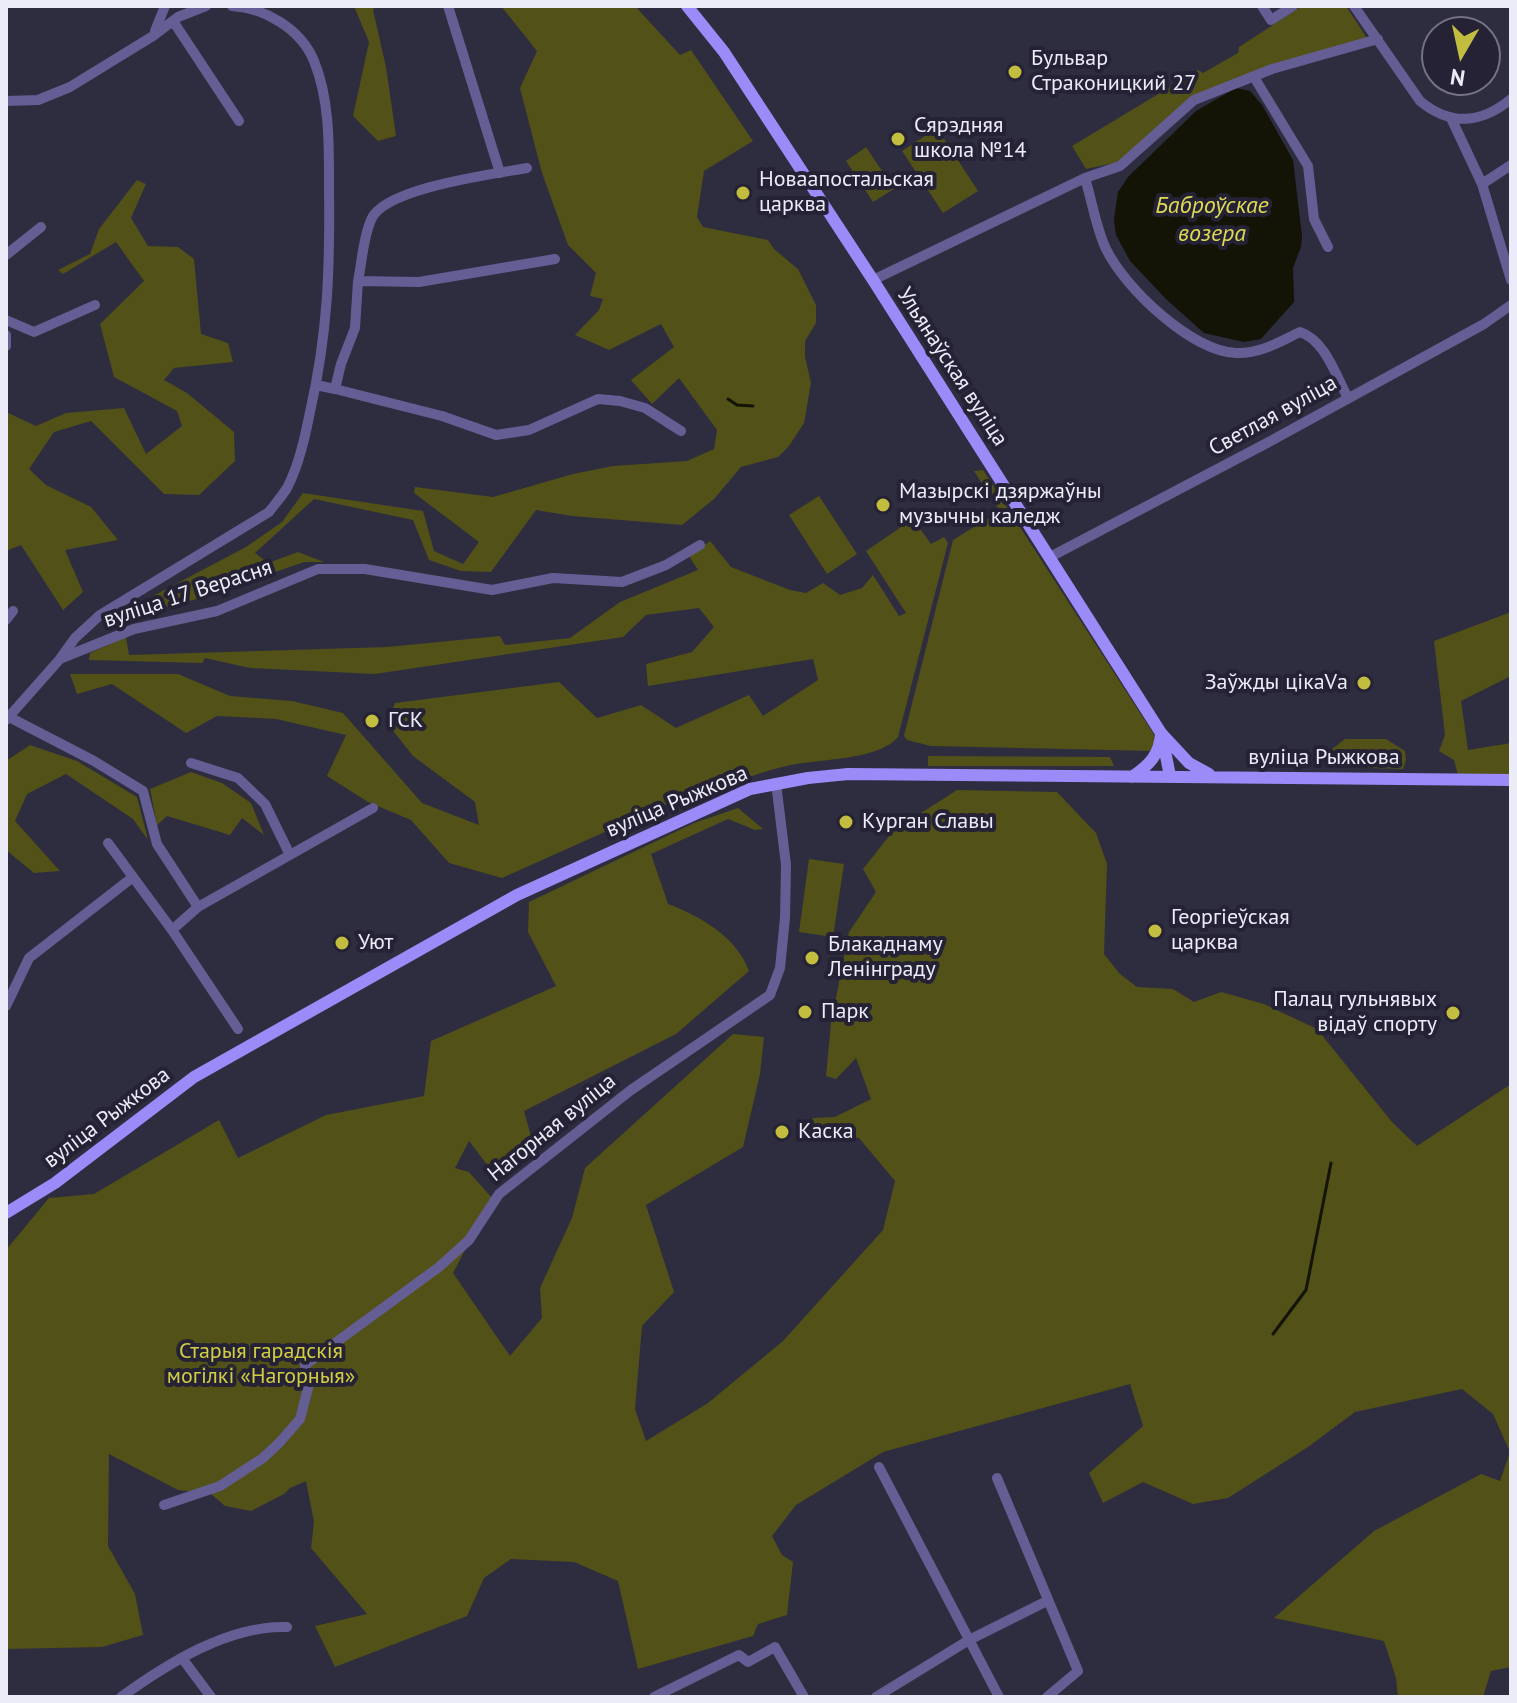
<!DOCTYPE html>
<html>
<head>
<meta charset="utf-8">
<style>
	body { margin:0 }
	#map { position:relative; width:1517px; height:1703px; overflow:hidden; background:#2e2c3f; font-family:"PT Sans",sans-serif }
	canvas { display:block }
	.frame { position:absolute; inset:0; border:8px solid #ececf8; pointer-events:none }
	.north { position:absolute; left:1421px; top:16px; width:80px; height:80px; box-sizing:border-box; background:#242234; border:2px solid #747382; border-radius:50%; rotate:189deg; font-size:22px; font-weight:700; line-height:32px; text-align:center; color:#ececf8 }
	.north::after { content:''; display:block; margin:auto; width:28px; height:36px; background:#c2bd3f; clip-path:polygon(50% 0,100% 100%,50% 72%,0 100%) }
</style>
</head>
<body>
<div id="map">
<canvas width="1517" height="1703"></canvas>
<div class="frame"></div>
<div class="north">N</div>
</div>
<script>
const ctx = document.querySelector('canvas').getContext('2d');
ctx.lineJoin = 'round';
function paint(path, color) { ctx.fillStyle = color; ctx.fill(path, 'evenodd'); }
function strokePath(path, color, width, dash) { ctx.strokeStyle = color; ctx.lineWidth = width; ctx.lineCap = dash ? 'butt' : 'round'; ctx.setLineDash(dash || []); ctx.stroke(path); }
function label(font, color, halo, rows, align = 'center') {
  ctx.font = font + ' "PT Sans",sans-serif'; ctx.lineWidth = 8; ctx.setLineDash([]); ctx.textBaseline = 'middle'; ctx.strokeStyle = halo; ctx.fillStyle = color; for (const [text, x, y, turn = 0] of rows) {
    ctx.save(); ctx.translate(x, y); ctx.rotate((+turn || 0) * Math.PI / 180); ctx.textAlign = isNaN(turn) ? turn : align; if (halo) ctx.strokeText(text, 0, 0); ctx.fillText(text, 0, 0); ctx.restore();
  }
}
paint(new Path2D(`
	M354,6H375L373,10L386,67L396,136L378,141L353,116L369,42Z
	M501,6H635L680,55L691,50L753,141L704,171L697,217L703,227L768,240L774,249L798,269L816,305V323L805,341V357L811,383L804,423L789,446L778,457L741,467L714,499L682,525L572,516L536,510L491,572L461,571L429,560L413,520L314,499L255,553L268,563L298,552L324,562H304L197,599L104,622L246,547L282,522L303,493L423,511L434,551L463,564L479,542L414,493L415,487L493,497L573,474L613,466L687,461L714,449L717,430L679,378L652,404L631,380L674,347L661,324L609,350L575,335L599,310L603,299L590,296L596,273L568,245L542,173L520,88L537,51Z
	M1302,6H1346L1367,38L1191,97L1119,162L1086,169L1072,146L1198,70L1203,73L1238,53L1239,47Z
	M937,128L978,191L943,213L902,151Z
	M866,147L894,189L873,202L846,161Z
	M137,180L146,184L131,218L148,246L178,247L194,259L201,334L228,343L233,362L174,368L164,380L187,393L234,432L235,461L199,495L164,494L91,421L54,432L29,469L46,485L91,507L118,540L65,550L83,592L63,610L21,545L6,551V412L36,426L66,413L124,408L146,454L182,426L177,411L114,377L100,324L144,281L116,242L63,274L58,270L90,254L99,229Z
	M983,470L1153,733L1155,740L1153,751L931,746L907,740L904,736L953,540L1000,511L974,471Z
	M819,496L857,554L827,574L789,515Z
	M913,519L931,544L944,537L948,543L898,737C880,760 819,759 791,765C763,771 735,782 708,792L703,788L502,878L449,863L411,820L368,802L327,776L346,735L276,719L217,716L186,733L112,684L77,694L70,674H178L230,696L292,701L343,713L422,803L479,825L475,802L413,756L387,723L395,703L559,682L597,718L641,705L676,728L749,695L763,716L818,680L813,659L648,686L646,664L692,652L714,627L699,608L646,615L623,637L375,674L250,668L205,658L202,663L89,660L90,653L126,637L129,655L387,647L500,636L505,645L570,638L620,602L698,570L689,556L710,541L731,567L790,590L806,593L823,583L840,595L862,588L873,575L899,616L906,613L866,551Z
	M1511,612V676L1461,701L1468,750L1511,743V776L1458,775L1454,760L1439,751L1445,735L1434,641Z
	M1345,739H1386L1405,751L1406,760L1403,769L1337,767L1330,760L1332,749Z
	M30,745L77,761L137,797L148,840L133,819L66,774L27,794L15,821L60,871L34,873L6,850V761Z
	M928,756L1110,757L1114,766H928Z
	M191,772L222,783L251,803L264,835L242,818L230,835L167,816L157,825L150,789Z
	M957,790L1057,792L1096,833L1107,864L1104,954L1120,974L1137,987L1173,989L1194,1002L1221,992L1264,1004L1317,1029L1392,1122L1417,1146L1511,1084V1667L1491,1671L1483,1697H1398L1396,1678L1384,1641L1274,1618L1374,1531L1481,1474L1500,1481L1510,1452L1493,1414L1462,1389L1355,1412L1308,1447L1228,1498L1193,1504L1143,1482L1103,1503L1089,1473L1143,1426L1130,1384L883,1452L796,1505L772,1536L782,1555L793,1562L787,1615L758,1624L753,1636L638,1669L618,1581L574,1562L511,1559L484,1578L467,1616L335,1667L315,1626L367,1614L311,1548L314,1522L306,1481L290,1488L284,1494L251,1511L225,1506L211,1494L178,1490L109,1454L108,1546L135,1594L143,1635L102,1647L6,1649V1250L49,1198L94,1194L219,1120L238,1158L326,1115L424,1096L431,1041L556,986L528,932L529,902L694,823L738,808L763,829L755,830L728,819L651,854L668,904C700,916 737,937 749,971L676,1034L524,1111L531,1136L491,1170L469,1141L455,1168L469,1172L492,1198L453,1273L510,1356L542,1318L540,1288L572,1218L585,1168L733,1034L764,1037L760,1074L743,1147L646,1205L674,1292L642,1326L635,1409L646,1441L708,1403L783,1341L883,1230L895,1181L859,1138L805,1135L813,1118L835,1117L871,1099L856,1058L836,1079L826,1076L831,1023L849,932L876,892L863,869L893,831Z
	M809,859L844,864L833,937L799,932Z`), '#525118');
paint(new Path2D(`
	M1236,88L1250,91L1262,105L1293,160L1302,236L1301,247L1293,268L1294,302L1261,339L1244,342L1204,333L1167,300L1130,261L1116,235L1114,219L1118,192L1128,177L1196,111Z`), '#131306');
strokePath(new Path2D(`
	M728,399L737,405L753,406
	M1273,1334L1306,1290L1331,1163`), '#131306', 3);
strokePath(new Path2D(`
	M448,6L500,173
	M1262,6L1271,20L1293,6
	M1354,6L1420,101C1450,126 1481,124 1511,99
	M173,21L239,121
	M155,31L165,6
	M1254,77L1308,166L1314,219L1328,247
	M6,101L38,100L70,87L153,36L178,17L206,6
	M1451,118L1482,184L1511,280
	M1085,178C1092,201 1096,228 1106,249C1125,288 1191,351 1236,353C1260,354 1279,342 1300,332C1325,340 1336,376 1348,398
	M1482,184L1511,165
	M6,255L41,227
	M873,280L1085,178L1120,166L1194,100L1272,69L1378,39
	M358,281C362,262 363,238 371,220C383,188 494,174 527,168
	M6,320L34,332L95,305
	M6,335V346
	M316,385L335,389L341,364L355,328L358,281L419,282L555,259
	M335,389L442,416L496,435L529,430L598,399L620,401L645,408L681,431
	M1050,557L1267,443L1484,324L1511,305
	M6,620L13,611
	M62,658L134,629L217,611L318,569H365L492,590L553,578L622,582L666,565L700,545
	M9,717L94,761L143,791L157,844L198,907
	M6,720L60,659L75,638L100,615L269,512C275,504 282,496 287,488C299,465 305,437 310,412C328,333 330,269 329,188C329,146 330,100 314,61C301,29 265,8 232,6
	M191,763L238,778L265,804L290,855
	M108,843L172,930L238,1029
	M172,930L198,907L373,808
	M6,1006L29,958L133,877
	M879,1467L999,1697
	M997,1478L1078,1671L1047,1697
	M164,1505L220,1486L263,1458L279,1443L300,1419L308,1388L305,1365L439,1267L469,1240L499,1194L631,1090L770,995L780,968L785,918L786,865L776,783
	M182,1658L211,1697
	M121,1697C167,1664 228,1625 287,1627
	M654,1697L739,1655L748,1662L775,1647L804,1697
	M876,1697L969,1640L1047,1601`), '#645e94', 10);
strokePath(new Path2D(`
	M687,6L724,52L873,280L1161,733L1189,763L1209,774
	M1162,736L1170,776
	M1132,777C1149,765 1160,755 1161,733
	M6,1213L55,1183L194,1077L517,895L750,789L808,778L848,774L1511,780`), '#9a8bf8', 12);
for (const [x, y, r, color] of [
	[1015,72,8,"#c2bd3f"],
	[898,139,8,"#c2bd3f"],
	[743,193,8,"#c2bd3f"],
	[883,505,8,"#c2bd3f"],
	[1364,683,8,"#c2bd3f"],
	[372,721,8,"#c2bd3f"],
	[846,822,8,"#c2bd3f"],
	[1155,931,8,"#c2bd3f"],
	[342,943,8,"#c2bd3f"],
	[812,958,8,"#c2bd3f"],
	[805,1012,8,"#c2bd3f"],
	[1453,1013,8,"#c2bd3f"],
	[782,1132,8,"#c2bd3f"]
]) { const dot = new Path2D(); dot.arc(x, y, r, 0, 2 * Math.PI); ctx.fillStyle = color; ctx.fill(dot); strokePath(dot, '#242234', 3); }
label('22px', '#ececf8', '#242234', [
	["Бульвар",1031,59],
	["Страконицкий 27",1031,84],
	["Сярэдняя",914,126],
	["школа №14",914,151],
	["Новаапостальская",759,180],
	["царква",759,205],
	["Мазырскі дзяржаўны",899,492],
	["музычны каледж",899,517],
	["Заўжды цікаVа",1348,683,"right"],
	["ГСК",388,721],
	["Курган Славы",862,822],
	["Георгіеўская",1171,918],
	["царква",1171,943],
	["Уют",358,943],
	["Блакаднаму",828,945],
	["Ленінграду",828,970],
	["Палац гульнявых",1437,1000,"right"],
	["відаў спорту",1437,1025,"right"],
	["Парк",821,1012],
	["Каска",798,1132]
], 'left');
label('22px', '#ececf8', '#242234', [
	["Ульянаўская вуліца",952,367,57],
	["Светлая вуліца",1273,416,-29],
	["вуліца 17 Верасня",188,594,-18],
	["вуліца Рыжкова",1324,758],
	["вуліца Рыжкова",677,802,-23],
	["вуліца Рыжкова",107,1118,-37],
	["Нагорная вуліца",552,1128,-39]
]);
label('22px', '#d2cd42', '#242234', [
	["Старыя гарадскія",261,1352],
	["могілкі «Нагорныя»",261,1377]
]);
label('italic 24px', '#dfda52', '#242234', [
	["Баброўскае",1212,206],
	["возера",1212,234]
]);
</script>
</body>
</html>
